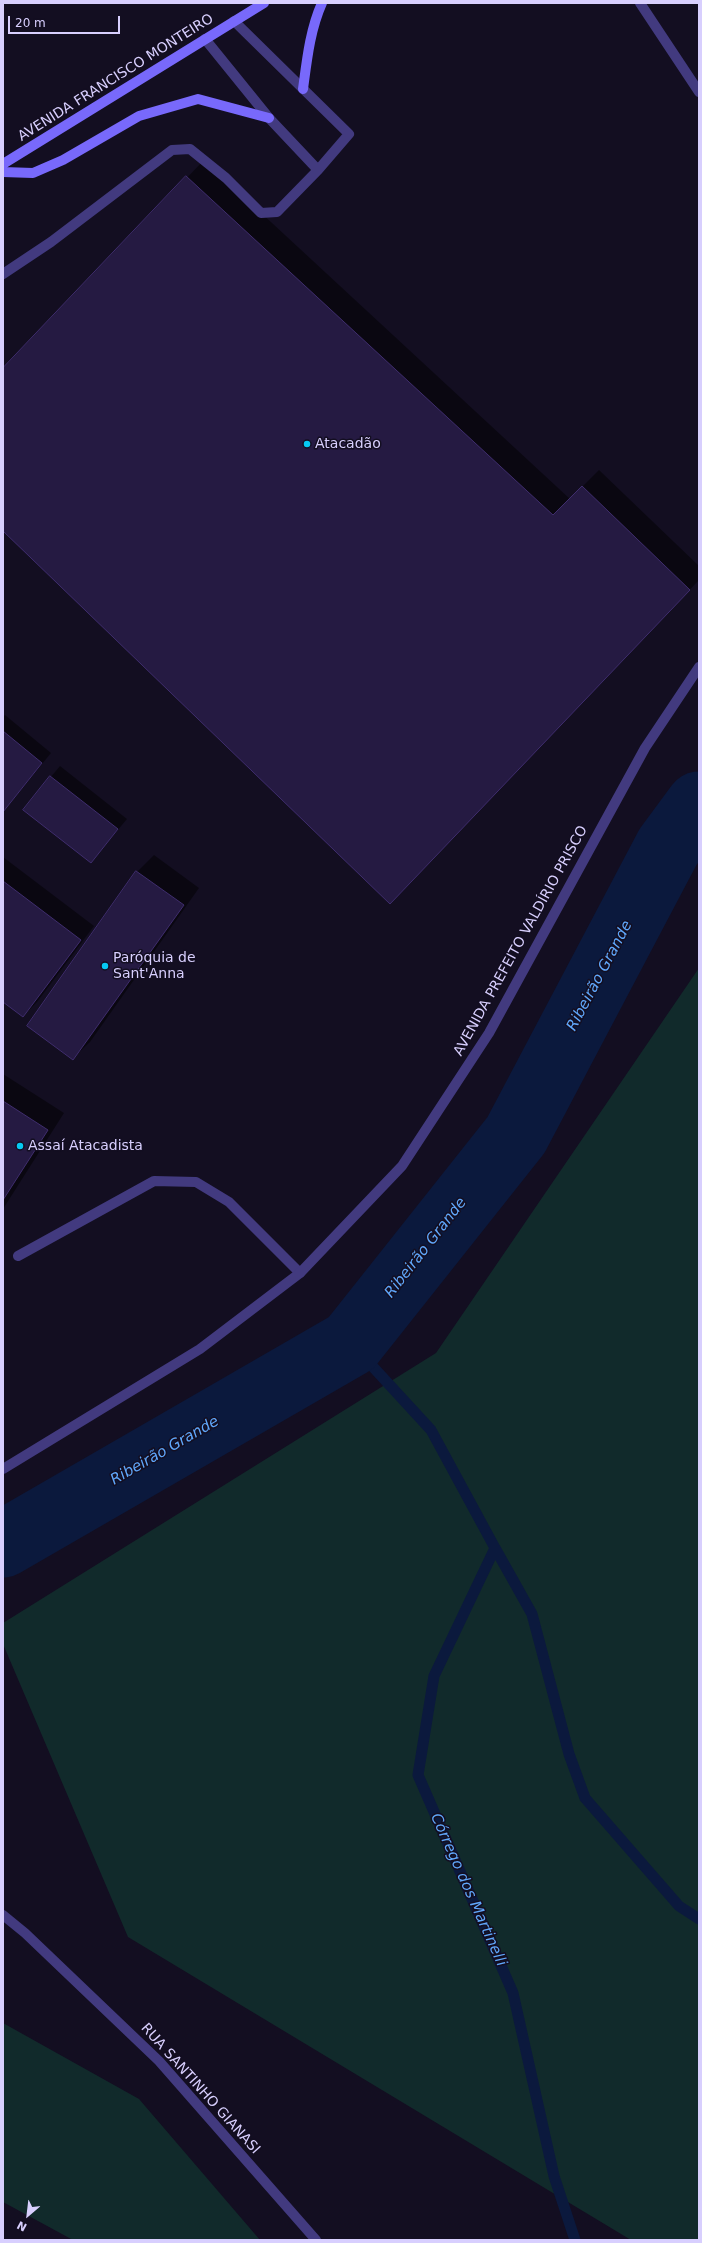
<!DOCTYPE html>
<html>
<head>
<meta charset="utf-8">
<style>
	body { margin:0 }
	#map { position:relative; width:702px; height:2243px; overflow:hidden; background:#130e21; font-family:"DejaVu Sans",sans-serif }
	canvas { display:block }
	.frame { position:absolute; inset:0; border:4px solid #d8cffe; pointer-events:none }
	.north { position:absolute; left:8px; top:2195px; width:40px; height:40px; -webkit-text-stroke:3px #130e21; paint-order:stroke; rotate:208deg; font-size:11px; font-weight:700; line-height:16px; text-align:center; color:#d8cffe }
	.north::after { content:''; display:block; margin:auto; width:14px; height:18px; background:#d8cffe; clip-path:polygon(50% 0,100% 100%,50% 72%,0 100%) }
	.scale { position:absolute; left:8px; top:16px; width:112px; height:18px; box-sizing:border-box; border:2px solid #d8cffe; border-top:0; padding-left:5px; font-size:12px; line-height:14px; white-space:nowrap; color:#d8cffe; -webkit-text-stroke:3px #130e21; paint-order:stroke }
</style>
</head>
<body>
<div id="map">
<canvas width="702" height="2243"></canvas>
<div class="frame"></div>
<div class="north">N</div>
<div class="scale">20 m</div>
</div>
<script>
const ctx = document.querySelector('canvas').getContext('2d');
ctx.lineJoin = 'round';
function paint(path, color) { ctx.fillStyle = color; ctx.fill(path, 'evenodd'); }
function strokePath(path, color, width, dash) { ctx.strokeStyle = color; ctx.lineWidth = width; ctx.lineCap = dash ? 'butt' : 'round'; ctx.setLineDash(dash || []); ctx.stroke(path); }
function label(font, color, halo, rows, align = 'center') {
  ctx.font = font + ' "DejaVu Sans",sans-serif'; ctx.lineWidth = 3; ctx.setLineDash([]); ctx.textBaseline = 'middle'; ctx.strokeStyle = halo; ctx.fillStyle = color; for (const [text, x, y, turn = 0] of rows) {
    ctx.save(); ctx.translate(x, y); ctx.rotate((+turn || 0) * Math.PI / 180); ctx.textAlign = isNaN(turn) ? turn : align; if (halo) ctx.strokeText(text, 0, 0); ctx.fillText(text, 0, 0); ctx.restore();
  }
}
paint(new Path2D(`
	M699,968V2240H631L128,1937L3,1644V1623L436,1353Z
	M3,2023L139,2099L260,2240H73L3,2202Z`), '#112a2b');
paint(new Path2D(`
	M204,160L570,499L599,470L699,566V580L407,886L3,529V369Z
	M5,715L51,753L3,812V717Z
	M60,766L127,819L91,862L24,809Z
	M154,855L199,888L90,1042L73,1058L137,872Z
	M3,857L94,926L37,1002L23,1016L3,1000Z
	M3,1074L64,1113L3,1209Z`), '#0007');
strokePath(new Path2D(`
	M351,1343L431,1430L495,1548L434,1676L418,1775L513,1993L554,2176L575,2240
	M495,1548L532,1614L569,1754L585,1798L679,1906L699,1919`), '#0b193d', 11);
strokePath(new Path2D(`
	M3,1544L351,1343L516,1135L668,847L699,805`), '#0b193d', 67);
const building = new Path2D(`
	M186,176L553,515L582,486L690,590L390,904L3,531V368Z
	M3,731L42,763L3,812Z
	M50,776L118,829L91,863L23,810Z
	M136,871L184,905L73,1060L27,1026Z
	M3,881L81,940L23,1017L3,1002Z
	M3,1101L48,1130L3,1200Z`);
paint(building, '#251a42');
strokePath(building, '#3f2d6d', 1);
strokePath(new Path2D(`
	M640,3L699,92
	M205,39L269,118L318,170
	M3,274L51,242L172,150L190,149L226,178L261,213L277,212L318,170L349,134L234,21
	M18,1256L154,1181L196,1182L229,1202L300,1273`), '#423a7f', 10);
strokePath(new Path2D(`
	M3,1915L25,1933L159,2061L316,2240`), '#423a7f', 10);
strokePath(new Path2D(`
	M3,1469L200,1349L300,1273L402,1166L489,1033L645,748L699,667`), '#423a7f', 10);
strokePath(new Path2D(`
	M303,89C307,59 310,30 322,3
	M3,164L264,3
	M3,172L33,173L63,160L139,116L198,99L269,118`), '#7869fb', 10);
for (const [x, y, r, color] of [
	[307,444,4,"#06c9f3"],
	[105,966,4,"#06c9f3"],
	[20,1146,4,"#06c9f3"]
]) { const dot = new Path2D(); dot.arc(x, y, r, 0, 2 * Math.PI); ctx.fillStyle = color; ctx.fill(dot); strokePath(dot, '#130e21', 1.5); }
label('14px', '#d8cffe', '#130e21', [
	["AVENIDA FRANCISCO MONTEIRO",116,78,-32],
	["AVENIDA PREFEITO VALDÍRIO PRISCO",521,941,-61],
	["RUA SANTINHO GIANASI",200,2089,48]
]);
label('14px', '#d8cffe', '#130e21', [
	["Atacadão",315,444],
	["Paróquia de",113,958],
	["Sant'Anna",113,974],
	["Assaí Atacadista",28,1146]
], 'left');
label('italic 15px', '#60a7fb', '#130e21', [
	["Ribeirão Grande",600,976,-62],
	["Ribeirão Grande",426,1248,-52],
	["Ribeirão Grande",165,1451,-30],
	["Córrego dos Martinelli",468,1890,66]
]);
</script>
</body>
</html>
